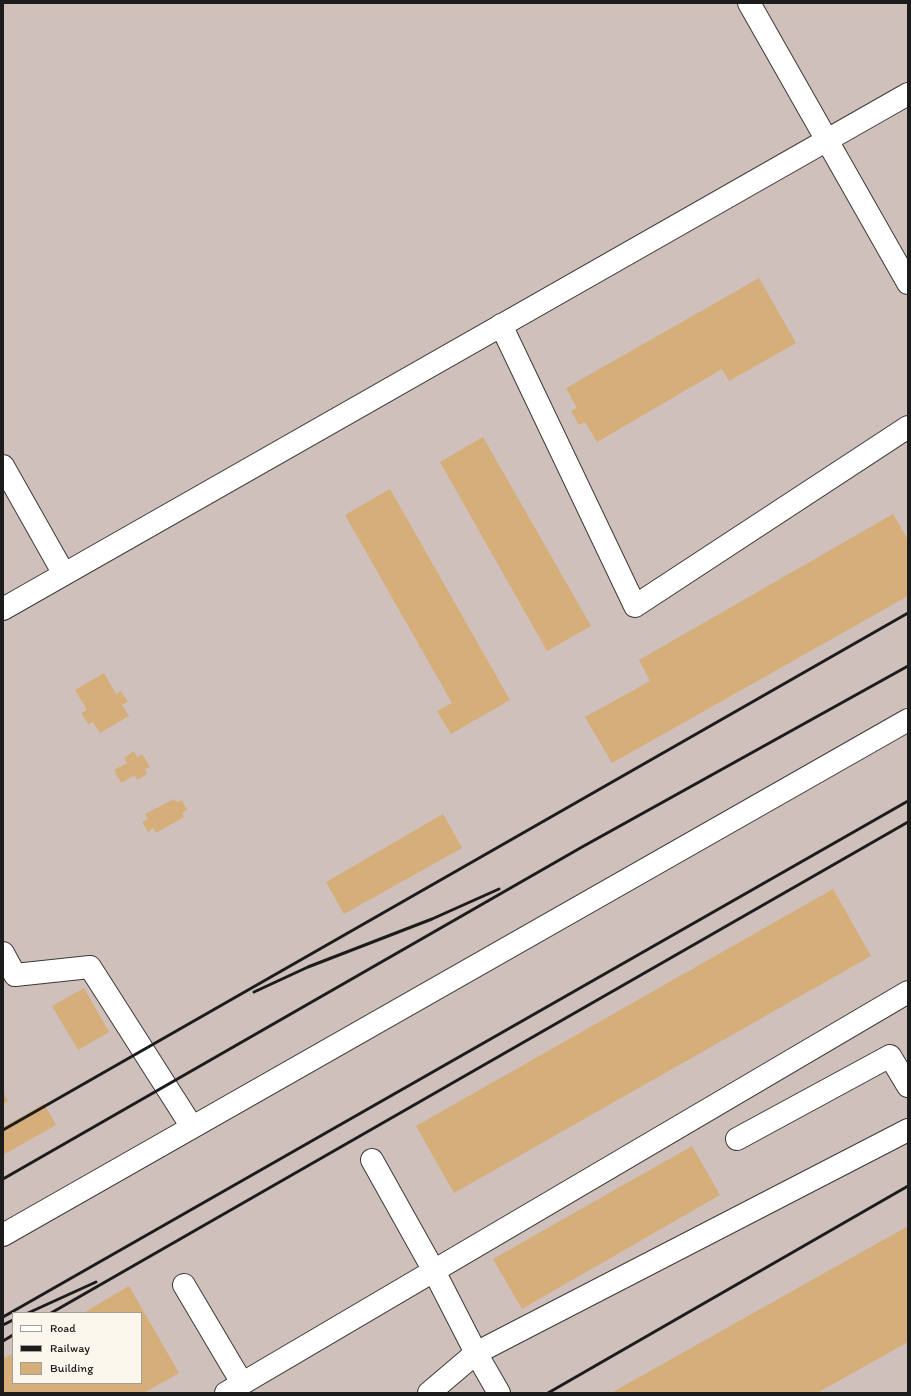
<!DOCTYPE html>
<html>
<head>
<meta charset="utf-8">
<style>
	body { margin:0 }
	#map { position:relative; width:911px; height:1396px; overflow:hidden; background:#efe1c2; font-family:Itim,sans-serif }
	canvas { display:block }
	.frame { position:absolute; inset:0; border:4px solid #1c1c1c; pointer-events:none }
	.legend { position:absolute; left:12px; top:1312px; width:130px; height:72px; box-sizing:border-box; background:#fbf7ec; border:1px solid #a29f99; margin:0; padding:5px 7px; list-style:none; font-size:12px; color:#1c1c1c }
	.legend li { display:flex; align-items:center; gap:8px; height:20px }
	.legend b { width:20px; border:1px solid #a29f99 }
</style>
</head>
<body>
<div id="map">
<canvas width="911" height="1396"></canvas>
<div class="frame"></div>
<ul class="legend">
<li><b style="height:5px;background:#fff"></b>Road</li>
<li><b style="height:5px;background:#1c1c1c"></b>Railway</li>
<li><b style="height:11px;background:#d5ae7a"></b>Building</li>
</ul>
</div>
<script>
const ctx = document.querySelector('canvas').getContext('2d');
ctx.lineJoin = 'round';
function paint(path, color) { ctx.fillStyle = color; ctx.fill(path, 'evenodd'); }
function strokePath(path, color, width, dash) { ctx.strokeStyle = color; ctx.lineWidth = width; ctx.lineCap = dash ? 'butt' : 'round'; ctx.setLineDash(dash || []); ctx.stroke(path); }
paint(new Path2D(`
	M3,3H908V1393H3ZM13,1313H141V1383H13Z`), '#d0c0bc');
paint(new Path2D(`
	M759,278L796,343L729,381L722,369L597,442L585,422L579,425L571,411L577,408L566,388Z
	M483,437L591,626L547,651L440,462Z
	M390,489L510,700L451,734L437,711L452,703L345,515Z
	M893,514L908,540V596L612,763L585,717L650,681L639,660Z
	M104,673L116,694L121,691L128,702L122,705L129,716L100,733L93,722L88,724L81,713L87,710L75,690Z
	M134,751L137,757L142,754L150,767L145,769L147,774L137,780L135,775L121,783L114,770L127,763L124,758Z
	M174,799L176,802L182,800L187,810L182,813L184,817L156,833L153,828L148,832L142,822L148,819L145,814Z
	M443,814L462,848L344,914L326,882Z
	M833,889L871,956L454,1193L416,1126Z
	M84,988L109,1032L78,1050L52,1006Z
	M3,1092L8,1101L3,1104Z
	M44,1104L56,1125L3,1155V1127Z
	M692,1146L720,1195L522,1309L493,1259Z
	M908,1226V1342L817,1393H611Z
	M129,1286L179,1373L144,1393H3V1359L13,1353V1383H141V1313H83Z`), '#d5ae7a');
const minor = new Path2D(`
	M749,3L908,283
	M501,325L635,606L908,427
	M3,466L64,574
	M3,609L908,94
	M3,953L15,975L90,967L192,1127
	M737,1139L890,1056L908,1086
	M372,1160L434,1271L476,1353L429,1393
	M3,1235L908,720
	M184,1285L242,1383
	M226,1393L908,992
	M499,1393L476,1353L908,1130`);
strokePath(minor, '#3c3a35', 24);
strokePath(minor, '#fff', 22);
strokePath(new Path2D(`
	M254,992L308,967L432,919L499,889
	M3,1130L908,613
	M3,1179L582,847L908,666
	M28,1313L96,1282
	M51,1313L908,822
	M3,1317L908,801
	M3,1325L13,1320
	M3,1341L13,1335
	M548,1393L908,1186`), '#1c1c1c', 3);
</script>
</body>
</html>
